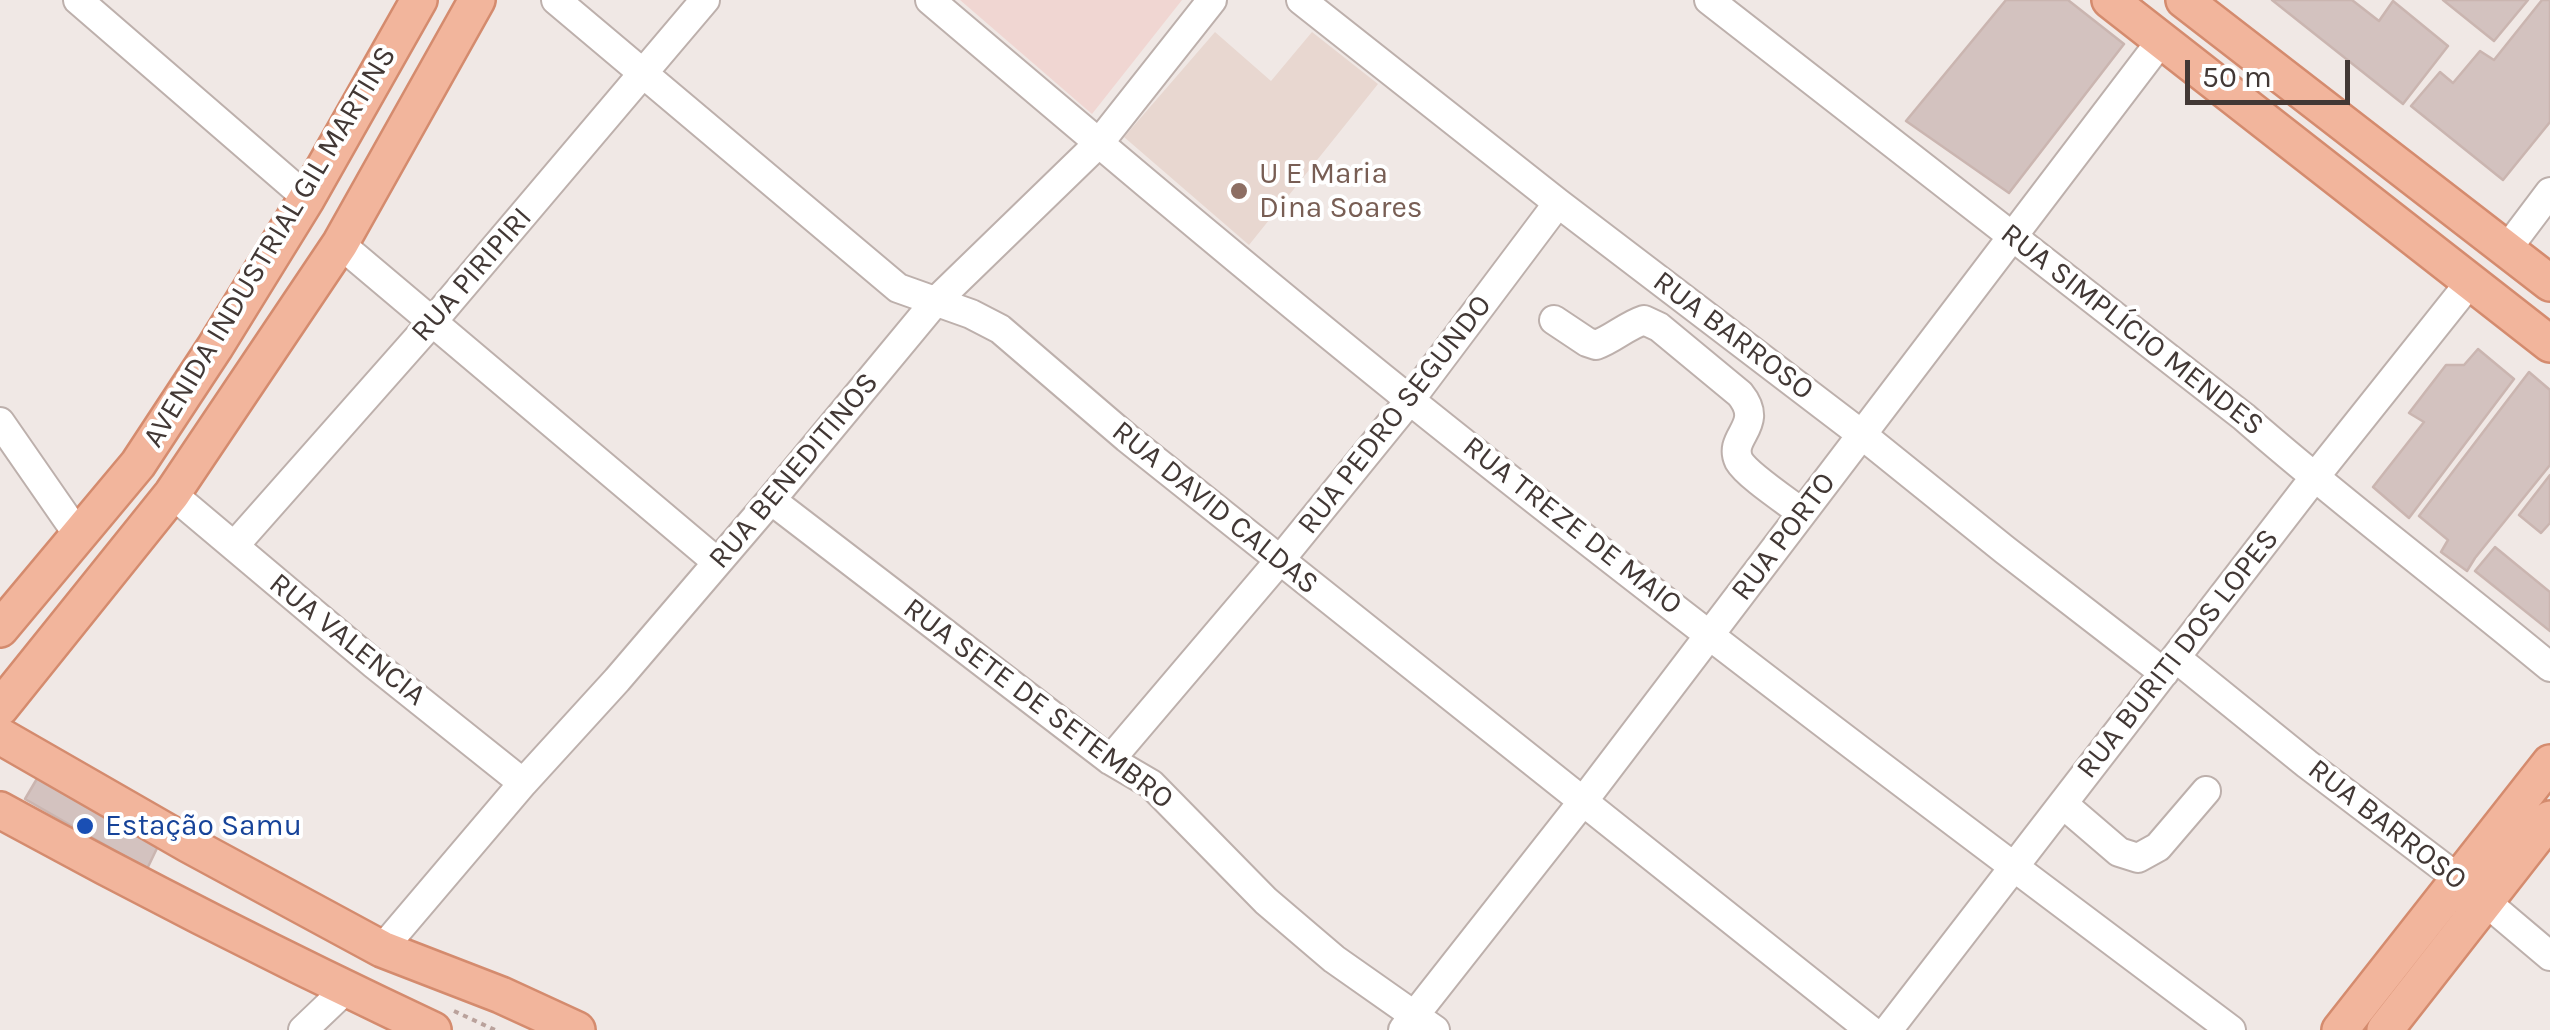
<!DOCTYPE html>
<html>
<head>
<meta charset="utf-8">
<style>
	body { margin:0 }
	#map { position:relative; width:2550px; height:1030px; overflow:hidden; background:#f0e8e5; font-family:Karla,sans-serif }
	canvas { display:block }
	.scale { position:absolute; left:2185px; top:60px; width:165px; height:45px; box-sizing:border-box; border:5px solid #423835; border-top:0; padding-left:12px; font-size:30px; line-height:35px; white-space:nowrap; color:#423835; -webkit-text-stroke:8px #fff; paint-order:stroke }
</style>
</head>
<body>
<div id="map">
<canvas width="2550" height="1030"></canvas>
<div class="scale">50 m</div>
</div>
<script>
const ctx = document.querySelector('canvas').getContext('2d');
ctx.lineJoin = 'round';
function paint(path, color) { ctx.fillStyle = color; ctx.fill(path, 'evenodd'); }
function strokePath(path, color, width, dash) { ctx.strokeStyle = color; ctx.lineWidth = width; ctx.lineCap = dash ? 'butt' : 'round'; ctx.setLineDash(dash || []); ctx.stroke(path); }
function label(font, color, halo, rows, align = 'center') {
  ctx.font = font + ' Karla,sans-serif'; ctx.lineWidth = 8; ctx.setLineDash([]); ctx.textBaseline = 'middle'; ctx.strokeStyle = halo; ctx.fillStyle = color; for (const [text, x, y, turn = 0] of rows) {
    ctx.save(); ctx.translate(x, y); ctx.rotate((+turn || 0) * Math.PI / 180); ctx.textAlign = isNaN(turn) ? turn : align; if (halo) ctx.strokeText(text, 0, 0); ctx.fillText(text, 0, 0); ctx.restore();
  }
}
paint(new Path2D(`
	M960,0H1182L1092,114Z`), '#f0d6d2');
paint(new Path2D(`
	M1215,32L1271,81L1312,32L1378,84L1249,245L1124,137Z`), '#e8d7d0');
const building = new Path2D(`
	M2006,0H2068L2124,44L2009,193L1906,121Z
	M2272,0H2352L2379,21L2393,1L2448,46L2403,104Z
	M2443,0H2528L2494,41Z
	M2542,0H2550V122L2503,180L2411,106L2440,72L2453,83L2480,51L2494,60Z
	M2478,349L2514,379L2409,518L2373,487L2424,422L2409,413L2446,365H2464Z
	M2529,372L2550,390V465L2475,558L2467,571L2441,552L2448,540L2419,516Z
	M2550,475V523L2541,533L2519,515Z
	M2495,547L2550,592V631L2475,571Z
	M38,777L160,842L147,869L25,799Z`);
paint(building, '#d3c2bf');
strokePath(building, '#cab5b0', 2.5);
const minor = new Path2D(`
	M78,0L307,198
	M556,0L898,288L971,314L1000,329L1127,438L1870,1030
	M930,0C1089,135 1248,270 1411,401C1679,616 1955,823 2231,1030
	M1301,0L1558,203L1861,434L2005,550L2164,673
	M1709,0L2244,417C2343,504 2449,583 2550,667
	M340,244L717,562
	M2507,249L2550,192
	M1554,320L1587,342L1596,345C1613,339 1626,326 1644,320L1659,327L1740,394C1766,426 1727,436 1739,461C1747,475 1788,502 1802,513
	M0,422L79,536
	M172,494L374,664L523,783
	M771,500L1110,760L1151,784L1266,901L1334,959L1435,1030
	M234,546L433,321L705,0
	M2176,658L2307,764L2460,880L2550,956
	M1110,760L1280,560L1410,400L1558,203
	M2063,804L2119,852L2138,858L2158,847L2206,791
	M382,949L523,783L617,680L771,500L935,302L1099,143L1212,0
	M303,1030L346,989
	M1403,1030L1584,800L2161,41
	M1888,1030L2314,478L2471,281`);
const major = new Path2D(`
	M2110,0L2550,344
	M2184,0L2550,283
	M0,629L138,464L215,347L307,198L419,0
	M0,708L172,494L340,244L477,0
	M0,736L188,844L382,949L501,995L577,1030
	M0,810C142,888 286,961 433,1030
	M2340,1030L2550,763
	M2385,1030L2550,819`);
strokePath(minor, '#bdb0ac', 32);
strokePath(major, '#d48b6e', 40);
strokePath(new Path2D(`
	M454,1011L495,1030`), '#baa29c', 4, [5, 5]);
strokePath(minor, '#fff', 28);
strokePath(major, '#f2b59c', 35);
for (const [x, y, r, color] of [
	[1239,191,10,"#8d6e63"],
	[85,826,10,"#1a4fb4"]
]) { const dot = new Path2D(); dot.arc(x, y, r, 0, 2 * Math.PI); ctx.fillStyle = color; ctx.fill(dot); strokePath(dot, '#fff', 4); }
label('30px', '#785e54', '#fff', [
	["U E Maria",1259,174],
	["Dina Soares",1259,208]
], 'left');
label('30px', '#423835', '#fff', [
	["AVENIDA INDUSTRIAL GIL MARTINS",270,247,-59],
	["RUA PIRIPIRI",472,275,-49],
	["RUA SIMPLÍCIO MENDES",2132,330,38],
	["RUA BARROSO",1733,336,37],
	["RUA PEDRO SEGUNDO",1395,415,-52],
	["RUA BENEDITINOS",794,471,-50],
	["RUA DAVID CALDAS",1215,508,39],
	["RUA TREZE DE MAIO",1572,526,38],
	["RUA PORTO",1784,537,-53],
	["RUA VALENCIA",347,640,39],
	["RUA BURITI DOS LOPES",2178,654,-52],
	["RUA SETE DE SETEMBRO",1038,704,37],
	["RUA BARROSO",2387,825,38]
]);
label('30px', '#164399', '#fff', [
	["Estação Samu",105,826]
], 'left');
</script>
</body>
</html>
